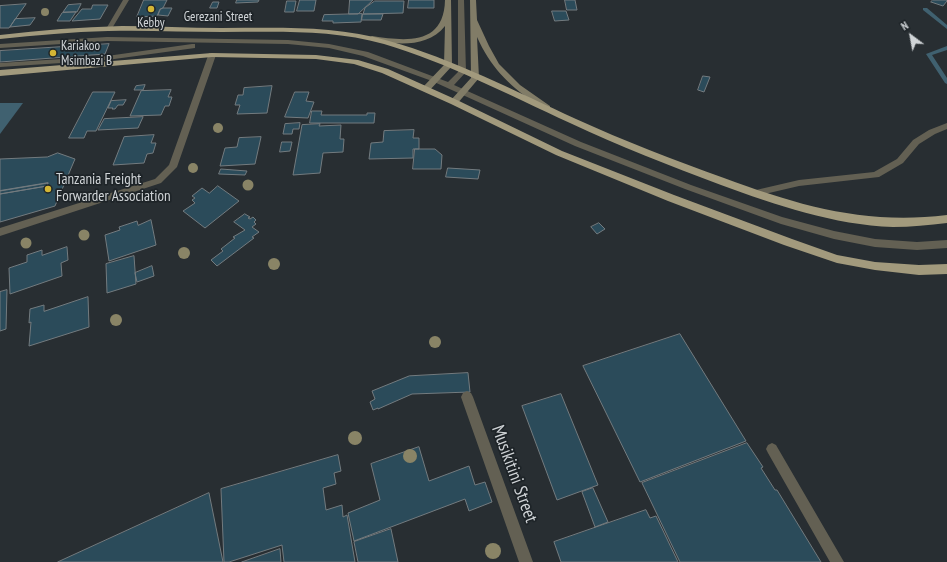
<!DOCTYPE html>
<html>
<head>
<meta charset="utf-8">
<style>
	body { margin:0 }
	#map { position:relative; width:947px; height:562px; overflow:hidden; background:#282e32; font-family:"PT Sans Narrow",sans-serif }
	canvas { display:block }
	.north { position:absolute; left:891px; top:16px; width:40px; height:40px; -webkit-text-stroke:3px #1e2428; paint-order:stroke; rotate:328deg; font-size:11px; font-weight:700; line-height:16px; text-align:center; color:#d0d4d7 }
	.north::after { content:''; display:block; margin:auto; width:14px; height:18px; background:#d0d4d7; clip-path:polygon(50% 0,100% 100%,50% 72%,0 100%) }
</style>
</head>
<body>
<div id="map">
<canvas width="947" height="562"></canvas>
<div class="north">N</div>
</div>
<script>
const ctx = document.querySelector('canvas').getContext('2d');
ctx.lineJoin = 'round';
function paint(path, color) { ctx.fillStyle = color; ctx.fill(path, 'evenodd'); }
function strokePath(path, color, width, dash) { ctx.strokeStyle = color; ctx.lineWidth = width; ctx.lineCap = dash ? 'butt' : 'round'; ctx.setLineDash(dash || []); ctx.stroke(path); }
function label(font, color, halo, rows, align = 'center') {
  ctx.font = font + ' "PT Sans Narrow",sans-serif'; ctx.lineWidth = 3.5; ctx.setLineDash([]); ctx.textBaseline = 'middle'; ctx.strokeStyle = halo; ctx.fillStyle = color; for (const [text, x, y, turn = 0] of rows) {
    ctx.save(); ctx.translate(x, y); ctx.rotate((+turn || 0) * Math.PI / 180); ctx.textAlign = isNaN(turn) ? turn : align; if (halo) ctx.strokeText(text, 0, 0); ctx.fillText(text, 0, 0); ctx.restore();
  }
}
paint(new Path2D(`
	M0,103H23L0,134Z`), '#406170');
paint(new Path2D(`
	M923,8H927L947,25V29L923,10Z
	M947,46V50L932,55L947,78V84L945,83L926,54Z`), '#406170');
const building = new Path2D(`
	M144,0H167L163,8L160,9L157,16L137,17Z
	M237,0H259L258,2L236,3Z
	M300,0H316L314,11H297Z
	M350,0H373L358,14H349Z
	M409,0H434V8H408Z
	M565,0H575L577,10H567Z
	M933,0H947V1L943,6L931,2Z
	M287,1H296L294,12H285Z
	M375,1H404L403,13L363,14L365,8Z
	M213,2H219L217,8H210Z
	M26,4L9,28H0V6Z
	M81,4L77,12H63L68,5Z
	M93,5H108L100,19L72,21L82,9H91Z
	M163,8H172L168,16L158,15L160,10Z
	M552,11H566L569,20L555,21Z
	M76,12L70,21H57L62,13Z
	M362,14L361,22L333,23V21H322L324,15Z
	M363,14H383L381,20H362Z
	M35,18L30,25L10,27L15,19Z
	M109,44L105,54L0,62V51Z
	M703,76L710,77L704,92L698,90Z
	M145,85L143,90H134L136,86Z
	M272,86L267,113L237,114L240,105H235L238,95H243L244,88Z
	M171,90L168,97H172L169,106H165L161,115L130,116L141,91Z
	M93,92H115L96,131H87L84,138H69Z
	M295,92H309L306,101L314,102L308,118L285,117Z
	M126,100L123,105H118L115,109H112L113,108H108L111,101Z
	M312,111H322L321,115H367V113H375L374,123H310Z
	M143,117L138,128L98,130L104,119Z
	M300,123L299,129H293L292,134H283L285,124Z
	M320,124L319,126L341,125L340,139H344L343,152L323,153L320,173L293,175L302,125Z
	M414,130L413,138H419V149H413V158L369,159L371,143L383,142L384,131Z
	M154,135L151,143H156L153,153L147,154L144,163L113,165L124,137Z
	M261,137L255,164L220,166L225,148L237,147L239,138Z
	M282,142H292L290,151L280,152Z
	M415,149H435L442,155L441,169H413Z
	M58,153L75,159L55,206L0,222V194L47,186L48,183L0,191V159L47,157Z
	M448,168L480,170L478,179L446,177Z
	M221,169L247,171L245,175L219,174Z
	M48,183L47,186L0,194V191Z
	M218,186L239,201L205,228L183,211L195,203L192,200L195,198L192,196L202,188L209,193Z
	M245,214L250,217L248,218L250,219L253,217L256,220L254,222L256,224L252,227L259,232L252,237L254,238L217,266L211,260L223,251L221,249L235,238L233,237L245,230L234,222Z
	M151,220L156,245L109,261L105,235L120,230L119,227L137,221L138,225Z
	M599,223L605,229L597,234L591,227Z
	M67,247L68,260L61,263L62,276L10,294L9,268L27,262V255L42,250V255Z
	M134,256L136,284L107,293L106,264Z
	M152,266L154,276L137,282L135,273Z
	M7,290L6,329L0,331V292Z
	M88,297L89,327L29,346L31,322L29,323L30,309L44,305V311Z
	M680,334L746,441L640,482L583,366Z
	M468,373L470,392L412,394L378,409V408L373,410L370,402L375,399L372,391L409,376Z
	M561,394L598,485L557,500L522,406Z
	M747,443L763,467L761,468L775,490H777L821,562H680L642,483Z
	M419,447L429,481L469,466L475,485L485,482L492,502L469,511L465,499L354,541L348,513L380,500L371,464Z
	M338,455L341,471L334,473L336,484L323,488L326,510L342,505L343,517L347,515L355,562H284L282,545L229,562H224L221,489Z
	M593,488L608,522L595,527L582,492Z
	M209,493L223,562H58Z
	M646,510L650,518L656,516L678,562H561L554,542Z
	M391,529L398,562H358L354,542Z
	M280,549L281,562H242Z`);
paint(building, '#2b4b5a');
strokePath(building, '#737b7f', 1);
paint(new Path2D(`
	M123,0H129L111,30H107L106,29Z
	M458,0H464L466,72L454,85L581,142L691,185L782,217L834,231L875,239L917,242L947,240V248L917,250L875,247L834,239L781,224L685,189L575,146L432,81L363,56L329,48L288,44L107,41L0,48V44L107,37L288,40L329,44L368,52L448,82L458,72Z
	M192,44H195V48L107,60L0,67V63L107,56Z
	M947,123V129L935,134L919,144L903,163L879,177L799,186L756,196L752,193L756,190L799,180L874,172L897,159L913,140L929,130Z
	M772,443L776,445L844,562H830L768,453L766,449L768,445Z`), '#636053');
paint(new Path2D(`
	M209,53H212L216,55L177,167L161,183L0,236V228L155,179L169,165Z
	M467,391L471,393L473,397L533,562H519L461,397L463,393Z`), '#636053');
paint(new Path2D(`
	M445,0H451L452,66L429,91L426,92L422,89L423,87L444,65L445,26C430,45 405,45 383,42C378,41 372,41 368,38L372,36C405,41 444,46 445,0Z
	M470,0H476L477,20L489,46L499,64L520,85L550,106V110C544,111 539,106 534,102C508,85 490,66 477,37L479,78L457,104H451V100L471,78Z`), '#817c67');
paint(new Path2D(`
	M122,26C155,26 188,28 222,28C278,28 334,25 389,41C453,59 515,91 576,119C624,141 674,160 724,178C800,206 865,225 947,215V223C929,225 911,227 893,227C834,225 776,205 721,185C670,166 619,146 570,123C509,95 448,63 384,44C331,29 276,32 222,32C184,32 146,30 108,31C72,32 36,35 0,39V35C41,30 81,27 122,26Z
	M212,53L316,55L358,60L388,69L457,100L562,151L674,195L792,239L837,255L875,262L919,265L947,264V274L919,275L875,270L837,263L784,245L668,201L556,155L451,104L382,73L354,64L316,59L212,57L0,76V70Z`), '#a29a7d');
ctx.fillStyle = '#898466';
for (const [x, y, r] of [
	[45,12,4],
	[218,128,5],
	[193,168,5],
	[248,185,5.5],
	[84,235,5.5],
	[26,243,5.5],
	[184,253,6],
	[274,264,6],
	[116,320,6],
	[435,342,6],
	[355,438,7],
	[410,456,7],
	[493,551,8]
]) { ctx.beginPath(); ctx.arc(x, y, r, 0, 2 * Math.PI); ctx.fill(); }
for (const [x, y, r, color] of [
	[151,9,4,"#d3b635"],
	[53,53,4,"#d3b635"],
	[48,189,4,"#d3b635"]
]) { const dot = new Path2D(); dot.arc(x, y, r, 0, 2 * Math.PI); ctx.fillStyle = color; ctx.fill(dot); strokePath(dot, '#1e2428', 1.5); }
label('13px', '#d0d4d7', '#1e2428', [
	["Gerezani Street",218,17]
]);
label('13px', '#d0d4d7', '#1e2428', [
	["Kebby",151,23],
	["Kariakoo",61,46,"left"],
	["Msimbazi B",61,61,"left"]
]);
label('15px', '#d0d4d7', '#1e2428', [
	["Tanzania Freight",56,180],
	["Forwarder Association",56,197]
], 'left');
label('18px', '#d0d4d7', '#1e2428', [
	["Musikitini Street",514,474,70]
]);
</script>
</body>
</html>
